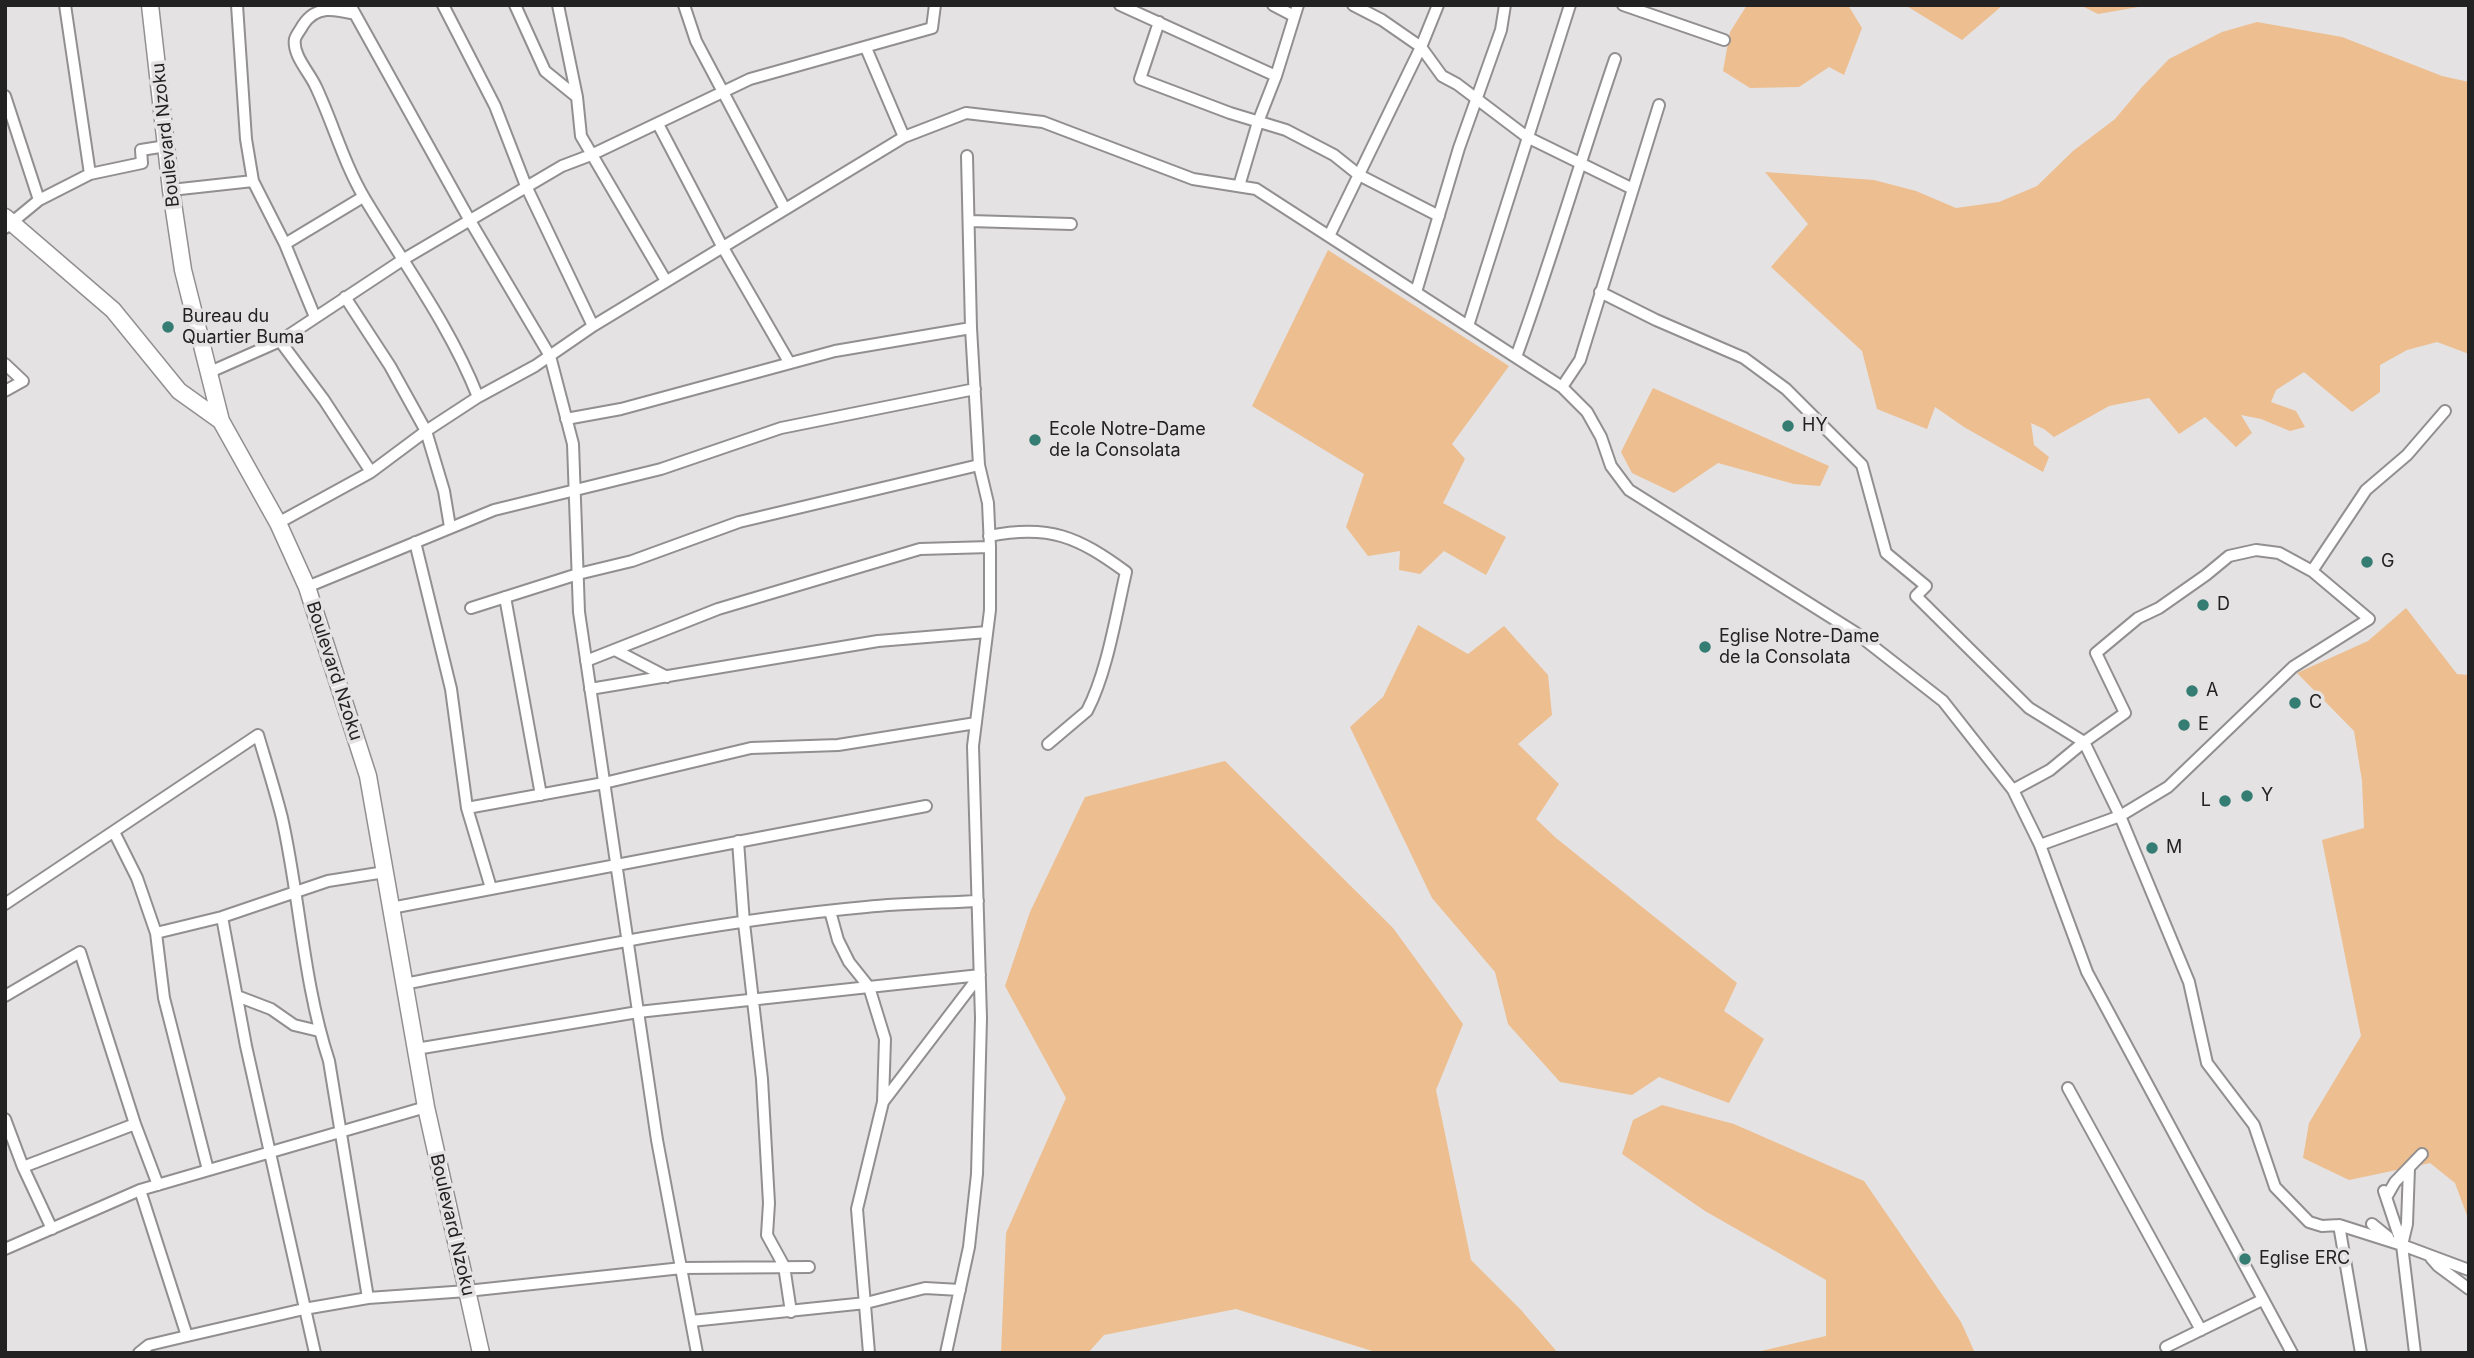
<!DOCTYPE html>
<html>
<head>
<meta charset="utf-8">
<style>
	body { margin:0 }
	#map { position:relative; width:2474px; height:1358px; overflow:hidden; background:#e5e2e3; font-family:Inter,sans-serif }
	canvas { display:block }
	.frame { position:absolute; inset:0; border:7px solid #232223; pointer-events:none }
</style>
</head>
<body>
<div id="map">
<canvas width="2474" height="1358"></canvas>
<div class="frame"></div>
</div>
<script>
const ctx = document.querySelector('canvas').getContext('2d');
ctx.lineJoin = 'round';
function paint(path, color) { ctx.fillStyle = color; ctx.fill(path, 'evenodd'); }
function strokePath(path, color, width, dash) { ctx.strokeStyle = color; ctx.lineWidth = width; ctx.lineCap = dash ? 'butt' : 'round'; ctx.setLineDash(dash || []); ctx.stroke(path); }
function label(font, color, halo, rows, align = 'center') {
  ctx.font = font + ' Inter,sans-serif'; ctx.lineWidth = 7; ctx.setLineDash([]); ctx.textBaseline = 'middle'; ctx.strokeStyle = halo; ctx.fillStyle = color; for (const [text, x, y, turn = 0] of rows) {
    ctx.save(); ctx.translate(x, y); ctx.rotate((+turn || 0) * Math.PI / 180); ctx.textAlign = isNaN(turn) ? turn : align; if (halo) ctx.strokeText(text, 0, 0); ctx.fillText(text, 0, 0); ctx.restore();
  }
}
paint(new Path2D(`
	M1747,5H1848L1862,28L1844,75L1829,67L1799,87L1750,88L1723,71L1730,32Z
	M1905,5H2003L1962,40Z
	M2080,5H2150L2098,14Z
	M2257,22L2342,37L2442,76L2469,82V354L2437,342L2407,350L2380,365V392L2352,412L2304,372L2276,390L2271,402L2296,411L2305,427L2290,431L2261,419L2241,415L2252,433L2236,447L2205,417L2179,434L2149,398L2109,406L2054,437L2044,429L2031,423L2034,445L2049,457L2043,472L1964,427L1935,407L1927,429L1877,409L1862,351L1771,267L1808,224L1765,172L1874,180L1916,191L1956,208L1999,202L2037,186L2073,151L2115,119L2142,87L2169,59L2222,32Z
	M1328,250L1509,366L1452,444L1465,459L1443,503L1506,537L1486,575L1444,551L1420,574L1399,570L1400,551L1368,556L1346,527L1364,474L1252,406Z
	M1653,388L1829,466L1820,486L1794,484L1718,463L1674,493L1632,473L1621,452Z
	M2406,608L2457,674L2469,675V1221L2455,1183L2430,1163L2349,1180L2303,1158L2309,1123L2361,1036L2322,840L2364,828L2362,781L2354,731L2297,673L2368,641Z
	M1418,625L1468,654L1504,626L1548,675L1552,715L1518,744L1559,784L1536,819L1556,838L1737,983L1724,1011L1764,1039L1729,1103L1659,1077L1632,1095L1560,1082L1508,1024L1495,972L1432,898L1350,727L1383,697Z
	M1225,761L1393,928L1463,1024L1436,1090L1471,1260L1521,1310L1558,1353H1379L1236,1309L1104,1335L1088,1353H1001L1006,1233L1066,1098L1005,986L1030,912L1085,797Z
	M1662,1105L1734,1124L1864,1181L1961,1322L1975,1353H1761V1351L1826,1336V1280L1705,1211L1622,1154L1633,1120Z`), '#edbe8f');
const street = new Path2D(`
	M65,5L90,174
	M237,5L246,139L253,181L285,244L315,317
	M350,5L469,219L550,356L573,444L579,612L657,1140L697,1353
	M443,5L495,106L526,186L593,326
	M515,5L545,71L577,97
	M558,5L577,97L581,136L666,281
	M684,5L696,41L785,209
	M1120,5L1276,76
	M1273,5L1294,16
	M1353,5L1382,20L1421,47L1442,76L1457,84L1527,137L1633,189
	M1623,5L1724,40
	M355,14C334,9 316,5 303,25C301,29 296,35 295,39C292,55 310,73 316,87C333,123 344,164 365,199C404,264 450,326 478,397
	M1159,22L1140,79L1230,113L1286,130L1334,155L1359,175L1439,216
	M866,48L904,137
	M5,96L39,200
	M658,124L722,246L789,362
	M1239,186L1258,122L1276,76L1298,5
	M171,190L253,181
	M970,221L1071,224
	M5,228L39,200L90,174L142,163L141,150L166,146
	M1329,236L1421,47L1438,5
	M285,244L363,197
	M1416,292L1459,148L1501,30L1505,5
	M1600,292L1656,320L1744,358L1786,389L1862,465L1886,553L1926,586L1916,596L2029,708L2084,742L2120,816L2189,982L2207,1063L2254,1125L2275,1187L2309,1222L2322,1226L2339,1225L2402,1245L2469,1270
	M345,297L390,366L426,431L444,491L450,527
	M1468,326L1570,5
	M280,341L324,400L371,472
	M1516,357C1552,259 1581,158 1615,59
	M5,364L23,381L5,391
	M210,372L280,341L404,259L562,166L591,155L750,79L932,28L935,5
	M1562,387L1580,360L1659,105
	M566,419L621,409L835,351L971,328
	M278,523L371,472L426,431L478,397L535,366L593,326L904,137L966,113L1043,122L1193,179L1256,189L1562,387L1587,412L1601,437L1611,466L1629,490L1856,633L1943,701L2013,790L2040,845L2087,972L2292,1353
	M989,536C1050,524 1078,537 1126,572C1116,615 1107,673 1087,711L1048,744
	M415,542L451,689L467,808L491,888
	M307,587L494,510L661,469L781,428L975,389
	M505,597L541,795
	M471,608L578,574L632,561L739,522L979,465
	M615,650L667,677
	M586,661L718,609L920,549L990,547L988,503L979,465L971,328L967,156
	M590,689L878,641L987,632
	M2013,790L2050,770L2084,742L2125,713L2096,653L2138,618L2159,608L2206,575L2229,556L2256,550L2279,553L2312,571
	M467,808L604,783L751,748L838,745L976,723
	M114,832L137,878L156,933L164,998L208,1170
	M738,841L744,923L762,1079L769,1203L767,1235L784,1266L791,1312
	M2040,845L2120,816L2168,787L2293,667L2369,619L2312,571L2366,490L2407,455L2445,411
	M5,904L258,735C266,762 275,790 282,818C300,898 303,982 329,1061L368,1298
	M391,908L926,806
	M830,911L838,940L849,962L869,987L885,1039L883,1102L857,1209L869,1353
	M222,917L246,1046L315,1353
	M156,933L222,917L328,881L385,872
	M404,984C557,954 711,921 866,907C903,903 941,903 978,901
	M5,996L80,952L135,1124L158,1185
	M237,996L271,1009L294,1025L319,1031
	M416,1049L638,1012L980,975
	M2068,1088L2201,1330
	M883,1102L980,975
	M5,1119L23,1167L52,1229
	M23,1167L135,1124
	M140,1190L187,1336
	M2384,1191L2402,1245L2415,1353
	M2387,1196L2395,1182L2422,1154
	M2372,1224L2388,1237
	M2339,1225L2361,1353
	M2402,1245L2407,1224L2409,1168
	M5,1249L140,1190L426,1107
	M2431,1258L2438,1266L2469,1289
	M691,1321L866,1303L925,1288L960,1290
	M2166,1347L2262,1300
	M139,1353L149,1345L187,1336L304,1309L368,1298L467,1291L682,1268L809,1267
	M946,1353L969,1247L977,1174L981,1018L973,746L990,610V547`);
const secondary = new Path2D(`
	M150,5L171,190L183,270L221,421L278,523L307,587L368,776L426,1107L481,1353
	M5,217L113,310L179,391L221,421`);
strokePath(street, '#928f90', 14);
strokePath(secondary, '#928f90', 19);
strokePath(street, '#fff', 10);
strokePath(secondary, '#fff', 16);
for (const [x, y, r, color] of [
	[168,327,7,"#357c73"],
	[1788,426,7,"#357c73"],
	[1035,440,7,"#357c73"],
	[2367,562,7,"#357c73"],
	[2203,605,7,"#357c73"],
	[1705,647,7,"#357c73"],
	[2192,691,7,"#357c73"],
	[2295,703,7,"#357c73"],
	[2184,725,7,"#357c73"],
	[2247,796,7,"#357c73"],
	[2225,801,7,"#357c73"],
	[2152,848,7,"#357c73"],
	[2245,1259,7,"#357c73"]
]) { const dot = new Path2D(); dot.arc(x, y, r, 0, 2 * Math.PI); ctx.fillStyle = color; ctx.fill(dot); strokePath(dot, '#e5e2e3', 2.5); }
label('18px', '#232223', '#e5e2e3', [
	["Boulevard Nzoku",166,135,-96],
	["Boulevard Nzoku",334,671,72],
	["Boulevard Nzoku",452,1225,77]
]);
label('18px', '#232223', '#e5e2e3', [
	["Bureau du",182,317],
	["Quartier Buma",182,338],
	["HY",1802,426],
	["Ecole Notre-Dame",1049,430],
	["de la Consolata",1049,451],
	["G",2381,562],
	["D",2217,605],
	["Eglise Notre-Dame",1719,637],
	["de la Consolata",1719,658],
	["A",2206,691],
	["C",2309,703],
	["E",2198,725],
	["Y",2261,796],
	["L",2211,801,"right"],
	["M",2166,848],
	["Eglise ERC",2259,1259]
], 'left');
</script>
</body>
</html>
